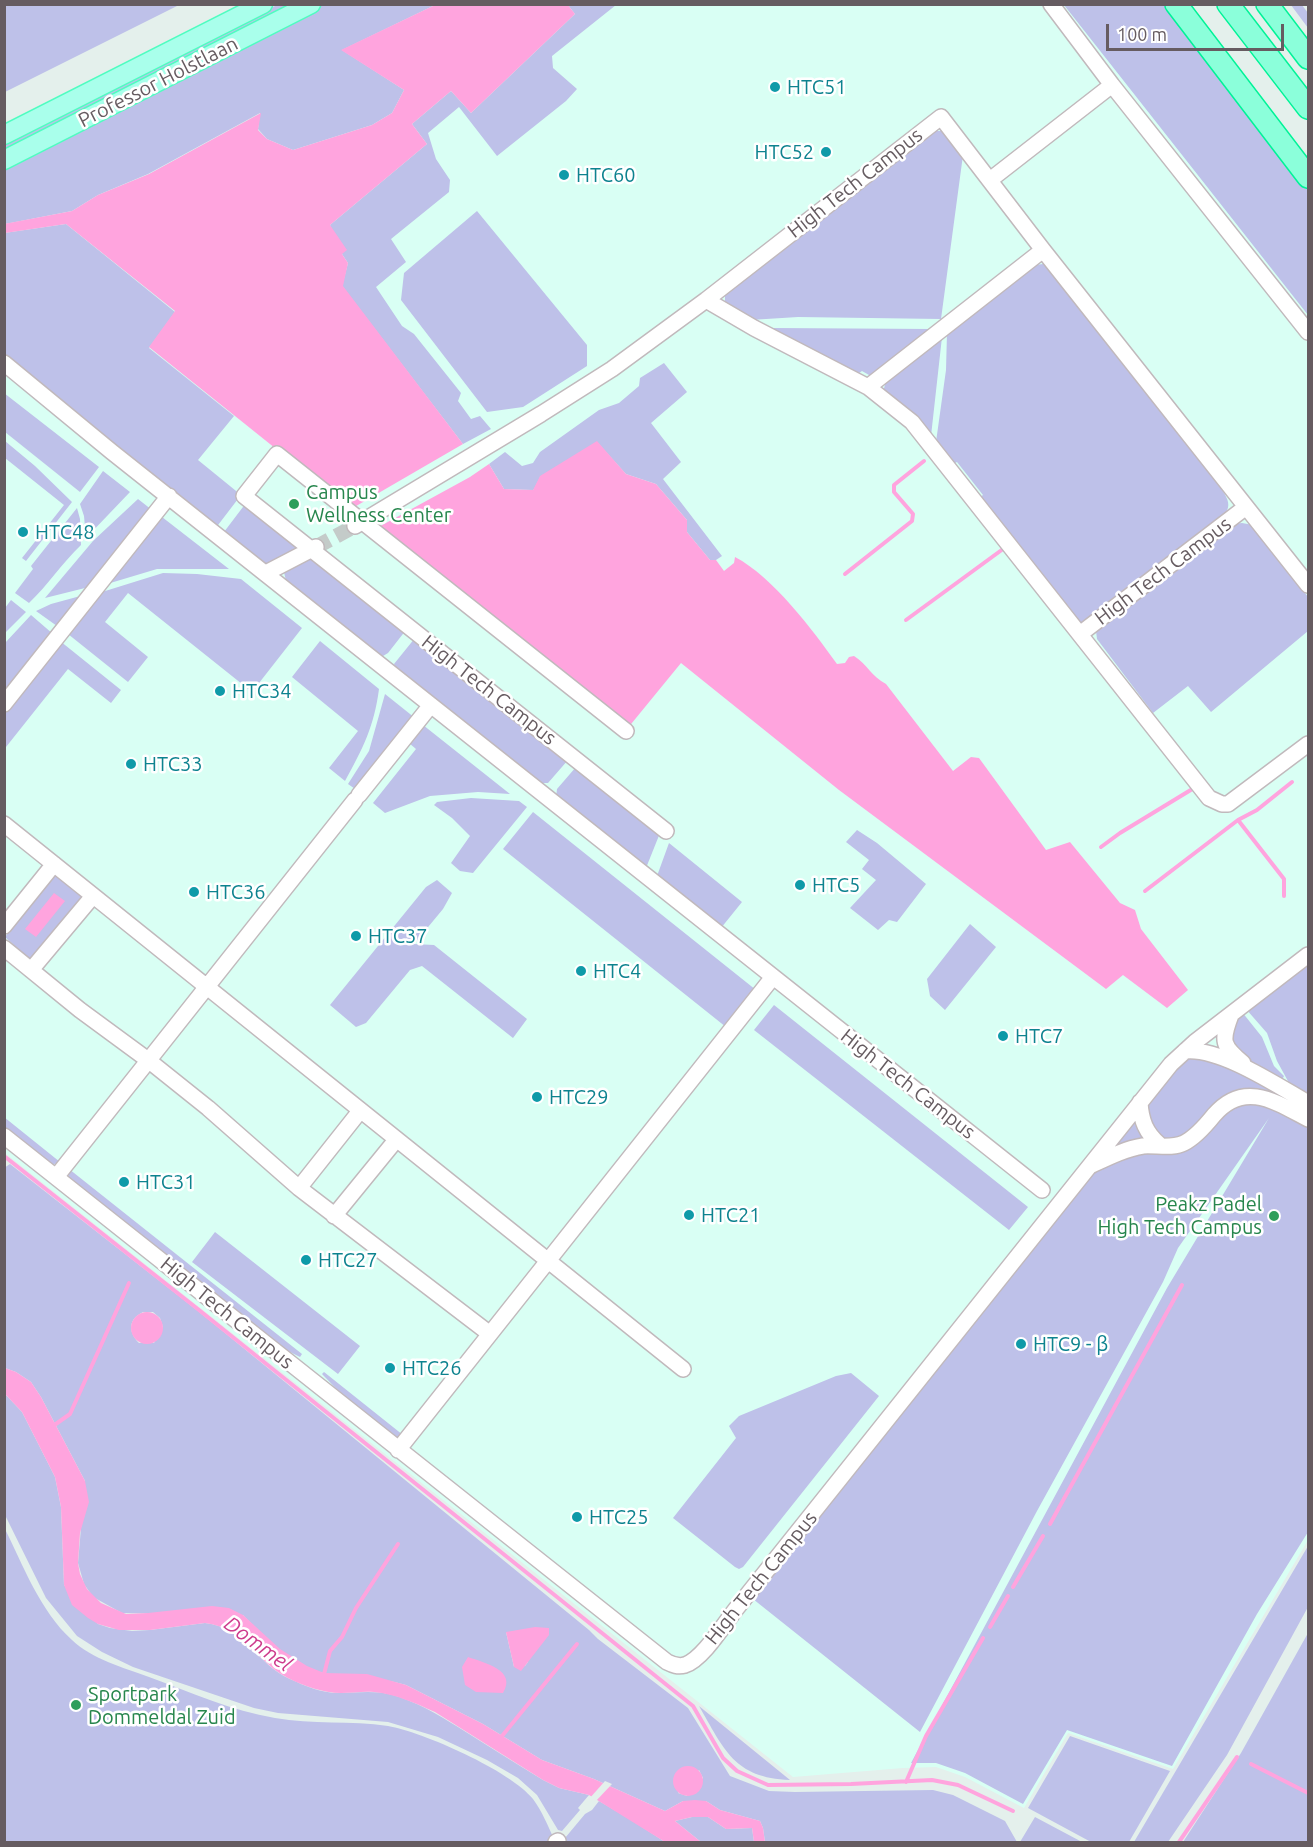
<!DOCTYPE html>
<html>
<head>
<meta charset="utf-8">
<style>
	body { margin:0 }
	#map { position:relative; width:1313px; height:1847px; overflow:hidden; background:#e4f0ec; font-family:Ubuntu,sans-serif }
	canvas { display:block }
	.frame { position:absolute; inset:0; border:6px solid #665c61; pointer-events:none }
	.scale { position:absolute; left:1106px; top:24px; width:178px; height:27px; box-sizing:border-box; border:3px solid #665c61; border-top:0; padding-left:8px; font-size:18px; line-height:21px; white-space:nowrap; color:#665c61; -webkit-text-stroke:4px #fff; paint-order:stroke }
</style>
</head>
<body>
<div id="map">
<canvas width="1313" height="1847"></canvas>
<div class="frame"></div>
<div class="scale">100 m</div>
</div>
<script>
const ctx = document.querySelector('canvas').getContext('2d');
ctx.lineJoin = 'round';
function paint(path, color) { ctx.fillStyle = color; ctx.fill(path, 'evenodd'); }
function strokePath(path, color, width, dash) { ctx.strokeStyle = color; ctx.lineWidth = width; ctx.lineCap = dash ? 'butt' : 'round'; ctx.setLineDash(dash || []); ctx.stroke(path); }
function label(font, color, halo, rows, align = 'center') {
  ctx.font = font + ' Ubuntu,sans-serif'; ctx.lineWidth = 5; ctx.setLineDash([]); ctx.textBaseline = 'middle'; ctx.strokeStyle = halo; ctx.fillStyle = color; for (const [text, x, y, turn = 0] of rows) {
    ctx.save(); ctx.translate(x, y); ctx.rotate((+turn || 0) * Math.PI / 180); ctx.textAlign = isNaN(turn) ? turn : align; if (halo) ctx.strokeText(text, 0, 0); ctx.fillText(text, 0, 0); ctx.restore();
  }
}
paint(new Path2D(`
	M1114,4L1308,257V1540L1173,1769L1068,1733L1024,1808L965,1777L936,1767L903,1768L793,1777L5,1153L4,229L528,5Z`), '#d9fff4');
paint(new Path2D(`
	M5,4H179V5L5,92Z
	M277,5H297L5,153V143Z
	M323,5H435L342,50L404,90L392,113L372,125L293,150L267,139L258,129L260,113L148,174L98,195L72,211L5,224V166Z
	M568,5H616L552,56L553,68L577,89L566,101L497,156L459,107L428,133L436,159L450,180L449,192L391,239L406,262L376,287L402,326L414,334L461,393L458,401L471,419L480,416L491,429L463,444L342,286L348,263L342,254L330,225L427,144L412,124L451,91L471,113L575,14Z
	M1064,5H1166L1308,187V315Z
	M1291,5H1302L1308,13V28Z
	M932,131H944L963,155L941,319L798,317L750,320L727,305L725,301V293Z
	M477,211L587,345V366L523,407L487,412L401,300L404,273Z
	M66,224L175,312L149,348L234,416L198,460L241,495L215,529L5,358L4,233Z
	M1043,264L1049,268L1223,491C1228,500 1231,505 1225,514L1084,622H1079L979,498L983,495L957,462L953,464L936,442L946,370L947,333L1035,265Z
	M774,328L933,329L875,375H869L862,371L853,377L771,331Z
	M942,337L931,436L883,392L886,381Z
	M664,363L687,392L651,423L681,462L663,479L722,556L716,560H710L687,532V520L656,484L626,474L597,442L533,490L504,489L489,464L505,452L522,466L533,463L540,452L599,410L619,403L639,386L640,378Z
	M4,393L99,467L80,492L5,432Z
	M5,441L35,466L72,502L26,561L22,558L64,505L5,458Z
	M103,471L130,492L86,538L84,516L80,504Z
	M138,499L152,510L89,587L45,598L93,541Z
	M246,503L302,547L270,563H264L259,561L224,532Z
	M77,508L80,519L81,545C62,563 48,585 29,603L15,593L33,569L31,566Z
	M162,517L229,569H157L107,584Z
	M1242,523L1253,525L1308,597V631L1211,712L1188,686L1153,713L1097,639L1096,631L1233,524Z
	M312,555L406,630L388,653L383,656L378,655L286,581L284,572Z
	M163,573L197,574L241,579L302,628L252,692L128,593L105,622L148,657L128,682L68,634L102,592Z
	M84,595L57,626L36,611L51,604Z
	M11,600L26,612L5,633V608Z
	M31,615L53,634L5,696V643Z
	M415,638L568,760L548,783H538L396,669L394,664Z
	M60,641L121,690L111,703L68,669L6,747L4,711Z
	M320,641L379,689C374,727 363,748 345,781L329,768L358,731L292,677Z
	M385,694L415,718L358,791L348,784L369,751Z
	M423,725L510,794L478,792L430,796L385,813L373,803L416,749L409,743Z
	M576,767L660,833L646,868L556,797L557,789Z
	M471,798L519,801L527,807L473,873L460,871L451,863L470,836L452,818L434,805L437,802Z
	M533,812L756,990L726,1027L503,849Z
	M857,830L877,843L926,884L897,922L889,920L878,930L850,908L876,880L862,869L869,860L846,842Z
	M669,843L742,902L721,928L657,876Z
	M55,872L82,894L77,908L33,962L5,937Z
	M437,880L452,893L443,909L414,944L434,945L527,1019L513,1038L422,966L410,970L366,1023L356,1027L330,1005L426,887Z
	M970,924L996,947L945,1010L930,996L927,979Z
	M1308,960V1093L1289,1083L1277,1061L1267,1033L1246,1009Z
	M774,1005L1028,1207L1009,1230L754,1030Z
	M1242,1012L1262,1037L1274,1066L1284,1076L1282,1080L1239,1056L1230,1042L1235,1018Z
	M1191,1056L1214,1060L1277,1092L1274,1097L1261,1092L1175,1140C1169,1139 1162,1138 1157,1135C1147,1127 1143,1111 1149,1101C1156,1088 1179,1063 1191,1056Z
	M1261,1101L1308,1124V1532L1257,1614L1172,1766L1067,1730L1023,1804L965,1773L936,1763H911L1167,1288L1269,1118L1178,1248L1163,1282L1037,1511L920,1732L753,1599L1083,1182L1095,1172L1118,1159L1143,1152L1162,1153L1223,1113L1242,1104Z
	M4,1117L60,1162L52,1165L5,1129Z
	M1133,1119L1138,1131L1145,1141L1110,1150Z
	M10,1164L198,1311L589,1630L598,1639L688,1708L730,1776L769,1791L795,1792L933,1790L953,1795L1005,1821L1017,1842H765L763,1828L760,1821L720,1810L706,1801H683L665,1811L594,1779L542,1760L483,1724L406,1685C381,1677 353,1679 327,1674C294,1667 265,1638 243,1615L122,1613L93,1597L84,1584L78,1563L85,1481L41,1397L31,1382L16,1372L5,1368L4,1168ZM143,1312H153L160,1318L163,1327L154,1343H139C128,1332 128,1319 143,1312ZM506,1632L528,1662L525,1666L514,1667ZM699,1770L703,1778L687,1796L678,1793Z
	M69,1169L302,1354L300,1357L272,1343L68,1178Z
	M215,1232L360,1346L338,1374L192,1262Z
	M324,1372L403,1435L398,1437H391L352,1405L322,1374Z
	M851,1373L879,1396L743,1567L739,1569L735,1567L673,1518L736,1438L729,1426L739,1416L836,1376Z
	M5,1394L22,1412L55,1477L61,1507L64,1585L98,1624L110,1628L132,1631L150,1630L205,1623C247,1628 256,1664 290,1679C305,1686 322,1693 338,1693C357,1693 374,1690 393,1695C417,1702 437,1714 458,1727C486,1745 514,1762 543,1780L559,1788L589,1795L578,1808L580,1810L562,1831L558,1830L537,1795L518,1778L487,1760L438,1737L388,1722L278,1713L254,1708L133,1667L102,1652L77,1636L46,1598L5,1515Z
	M4,1527C23,1565 40,1611 72,1640C92,1659 124,1668 149,1677C190,1692 232,1711 275,1718C312,1725 351,1720 388,1726C423,1732 511,1771 533,1799C542,1811 548,1826 554,1839L551,1842H5Z
	M1308,1546V1607L1227,1755L1168,1842H1134Z
	M1308,1633V1842H1183L1241,1753Z
	M699,1706L790,1780C734,1778 724,1749 699,1706Z
	M1070,1736L1170,1771L1129,1842H1091L1028,1808Z
	M599,1801L633,1821L665,1842H564L565,1838L585,1814L592,1810Z
	M692,1817H708L726,1829L752,1828L754,1842H701L675,1821Z
	M1035,1817L1082,1842H1020Z`), '#bec1e9');
paint(new Path2D(`
	M435,5H568L575,14L471,113L451,91L412,124L427,144L330,225L347,250L342,254L348,263L343,286L463,444L351,509L149,347L175,311L66,224L5,233L4,224L72,211L98,195L149,174L261,113L258,130L267,139L293,150L372,125L392,113L404,90L341,50Z
	M597,441L626,474L656,484L687,520V532L710,560H716L724,571L734,563L735,557C773,577 812,629 837,664L845,663L849,657L854,656C867,664 872,677 886,684L953,771L971,757L979,758L1046,850L1070,842L1120,903L1135,910L1141,929L1188,990L1167,1008L1123,975L1106,989L839,790L681,663L627,729L375,529L470,477L489,464L504,489L533,490L540,476Z
	M54,893L65,901L36,937L25,929Z
	M131 1328a16 16 0 1 1 32 0a16 16 0 1 1-32 0Z
	M5,1368L16,1372L31,1382L41,1397L85,1481L89,1502L80,1533L78,1563L80,1574L87,1589L101,1603L126,1614L148,1613L212,1606L229,1608L243,1615L280,1649L307,1666L324,1673L367,1674L406,1685L483,1724L542,1760L594,1779L665,1811L683,1801L695,1800L706,1801L720,1810L760,1821L763,1828L765,1842H754L752,1828L726,1829L708,1817H692L675,1821L701,1842H665L589,1795L559,1788L543,1780L435,1712C415,1703 395,1694 374,1692C363,1691 352,1693 341,1693C323,1693 304,1686 288,1678C256,1662 246,1628 205,1623L150,1630H119L98,1624L88,1618L72,1605L64,1585L61,1507L55,1477L22,1412L5,1394Z
	M535,1627L549,1628V1635L521,1671L514,1667L506,1632Z
	M468,1657C485,1663 517,1670 503,1693L476,1692L465,1685L462,1667Z
	M673 1781a15 15 0 1 1 30 0a15 15 0 1 1-30 0Z`), '#ffa4de');
paint(new Path2D(`
	M605,1781L612,1784L595,1802L589,1799Z`), '#e4f0ec');
strokePath(new Path2D(`
	M845,574L912,521L913,514L894,492V485L924,461
	M906,620L1003,549
	M1238,820L1284,879V896
	M1101,847L1120,833L1194,788
	M1145,891L1238,820L1257,810L1292,782
	M4,1156L199,1310L693,1706L723,1758L737,1771L768,1785L851,1784L932,1780L958,1785L1013,1811
	M53,1426L70,1414L129,1283
	M1050,1524L1182,1285
	M1013,1587L1043,1536
	M990,1627L1008,1596
	M323,1678L330,1651L342,1637L356,1608L398,1544
	M502,1736L577,1644
	M1251,1764L1308,1793
	M906,1782L926,1736L983,1638
	M1179,1842L1237,1757`), '#ffa4de', 4);
strokePath(new Path2D(`
	M316,547L355,526`), '#c4cbc9', 15, [15, 8]);
const minor = new Path2D(`
	M1051,4L1112,85L1308,332
	M990,180L1112,85
	M706,300L754,328L868,387L912,422L1209,798L1222,804H1228L1308,744
	M4,363L112,452L1042,1190
	M868,387L1043,250
	M355,526L541,414L612,369L706,300L941,117L1043,250L1308,585
	M266,573L316,547
	M1080,634L1246,507
	M4,704L169,496
	M626,731L277,454L244,496L666,831
	M359,795L431,705
	M4,824L683,1369
	M4,926L54,864
	M4,948L80,1010L148,1060L208,1108L299,1188L490,1334
	M31,970L93,896
	M1231,1015C1221,1041 1222,1046 1243,1063
	M1185,1051C1220,1047 1278,1086 1308,1103
	M1140,1102C1141,1121 1146,1133 1160,1145
	M4,1136L667,1662C673,1665 678,1667 685,1665C703,1659 724,1624 736,1609L1171,1064L1195,1042L1308,955
	M1092,1165C1109,1157 1125,1149 1143,1146C1157,1145 1172,1149 1184,1143C1196,1137 1206,1125 1214,1115C1244,1080 1276,1102 1308,1119
	M56,1177L355,800
	M299,1188L360,1111
	M334,1216L396,1140
	M398,1450L773,977
	M556,1842L558,1841`);
const major = new Path2D(`
	M4,135L263,4
	M4,160L311,4`);
const highway = new Path2D(`
	M1176,4L1308,177
	M1228,4L1308,108
	M1267,4L1308,58`);
strokePath(minor, '#c1b9bc', 18);
strokePath(major, '#4ffdc0', 21);
strokePath(highway, '#00f397', 24);
strokePath(minor, '#fff', 15);
strokePath(major, '#a9ffeb', 18);
strokePath(highway, '#8bffda', 21);
for (const [x, y, r, color] of [
	[775,87,6,"#0f9aa8"],
	[826,152,6,"#0f9aa8"],
	[564,175,6,"#0f9aa8"],
	[294,504,6,"#2e9e5b"],
	[23,532,6,"#0f9aa8"],
	[220,691,6,"#0f9aa8"],
	[131,764,6,"#0f9aa8"],
	[800,885,6,"#0f9aa8"],
	[194,892,6,"#0f9aa8"],
	[356,936,6,"#0f9aa8"],
	[581,971,6,"#0f9aa8"],
	[1003,1036,6,"#0f9aa8"],
	[537,1097,6,"#0f9aa8"],
	[124,1182,6,"#0f9aa8"],
	[689,1215,6,"#0f9aa8"],
	[1274,1216,6,"#2e9e5b"],
	[306,1260,6,"#0f9aa8"],
	[1021,1344,6,"#0f9aa8"],
	[390,1368,6,"#0f9aa8"],
	[577,1517,6,"#0f9aa8"],
	[76,1705,6,"#2e9e5b"]
]) { const dot = new Path2D(); dot.arc(x, y, r, 0, 2 * Math.PI); ctx.fillStyle = color; ctx.fill(dot); strokePath(dot, '#fff', 2); }
label('20px', '#665c61', '#fff', [
	["Professor Holstlaan",158,82,-27],
	["High Tech Campus",855,183,-38],
	["High Tech Campus",1163,571,-37],
	["High Tech Campus",489,690,38],
	["High Tech Campus",908,1084,38],
	["High Tech Campus",227,1313,39],
	["High Tech Campus",761,1578,-51]
]);
label('20px', '#0d838f', '#fff', [
	["HTC51",787,87],
	["HTC52",814,152,"right"],
	["HTC60",576,175],
	["HTC48",35,532],
	["HTC34",232,691],
	["HTC33",143,764],
	["HTC5",812,885],
	["HTC36",206,892],
	["HTC37",368,936],
	["HTC4",593,971],
	["HTC7",1015,1036],
	["HTC29",549,1097],
	["HTC31",136,1182],
	["HTC21",701,1215],
	["HTC27",318,1260],
	["HTC9 - β",1033,1344],
	["HTC26",402,1368],
	["HTC25",589,1517]
], 'left');
label('20px', '#27864d', '#fff', [
	["Campus",306,492],
	["Wellness Center",306,515],
	["Peakz Padel",1262,1204,"right"],
	["High Tech Campus",1262,1227,"right"],
	["Sportpark",88,1694],
	["Dommeldal Zuid",88,1717]
], 'left');
label('italic 21px', '#cd3c8d', '#fff', [
	["Dommel",258,1644,36]
]);
</script>
</body>
</html>
